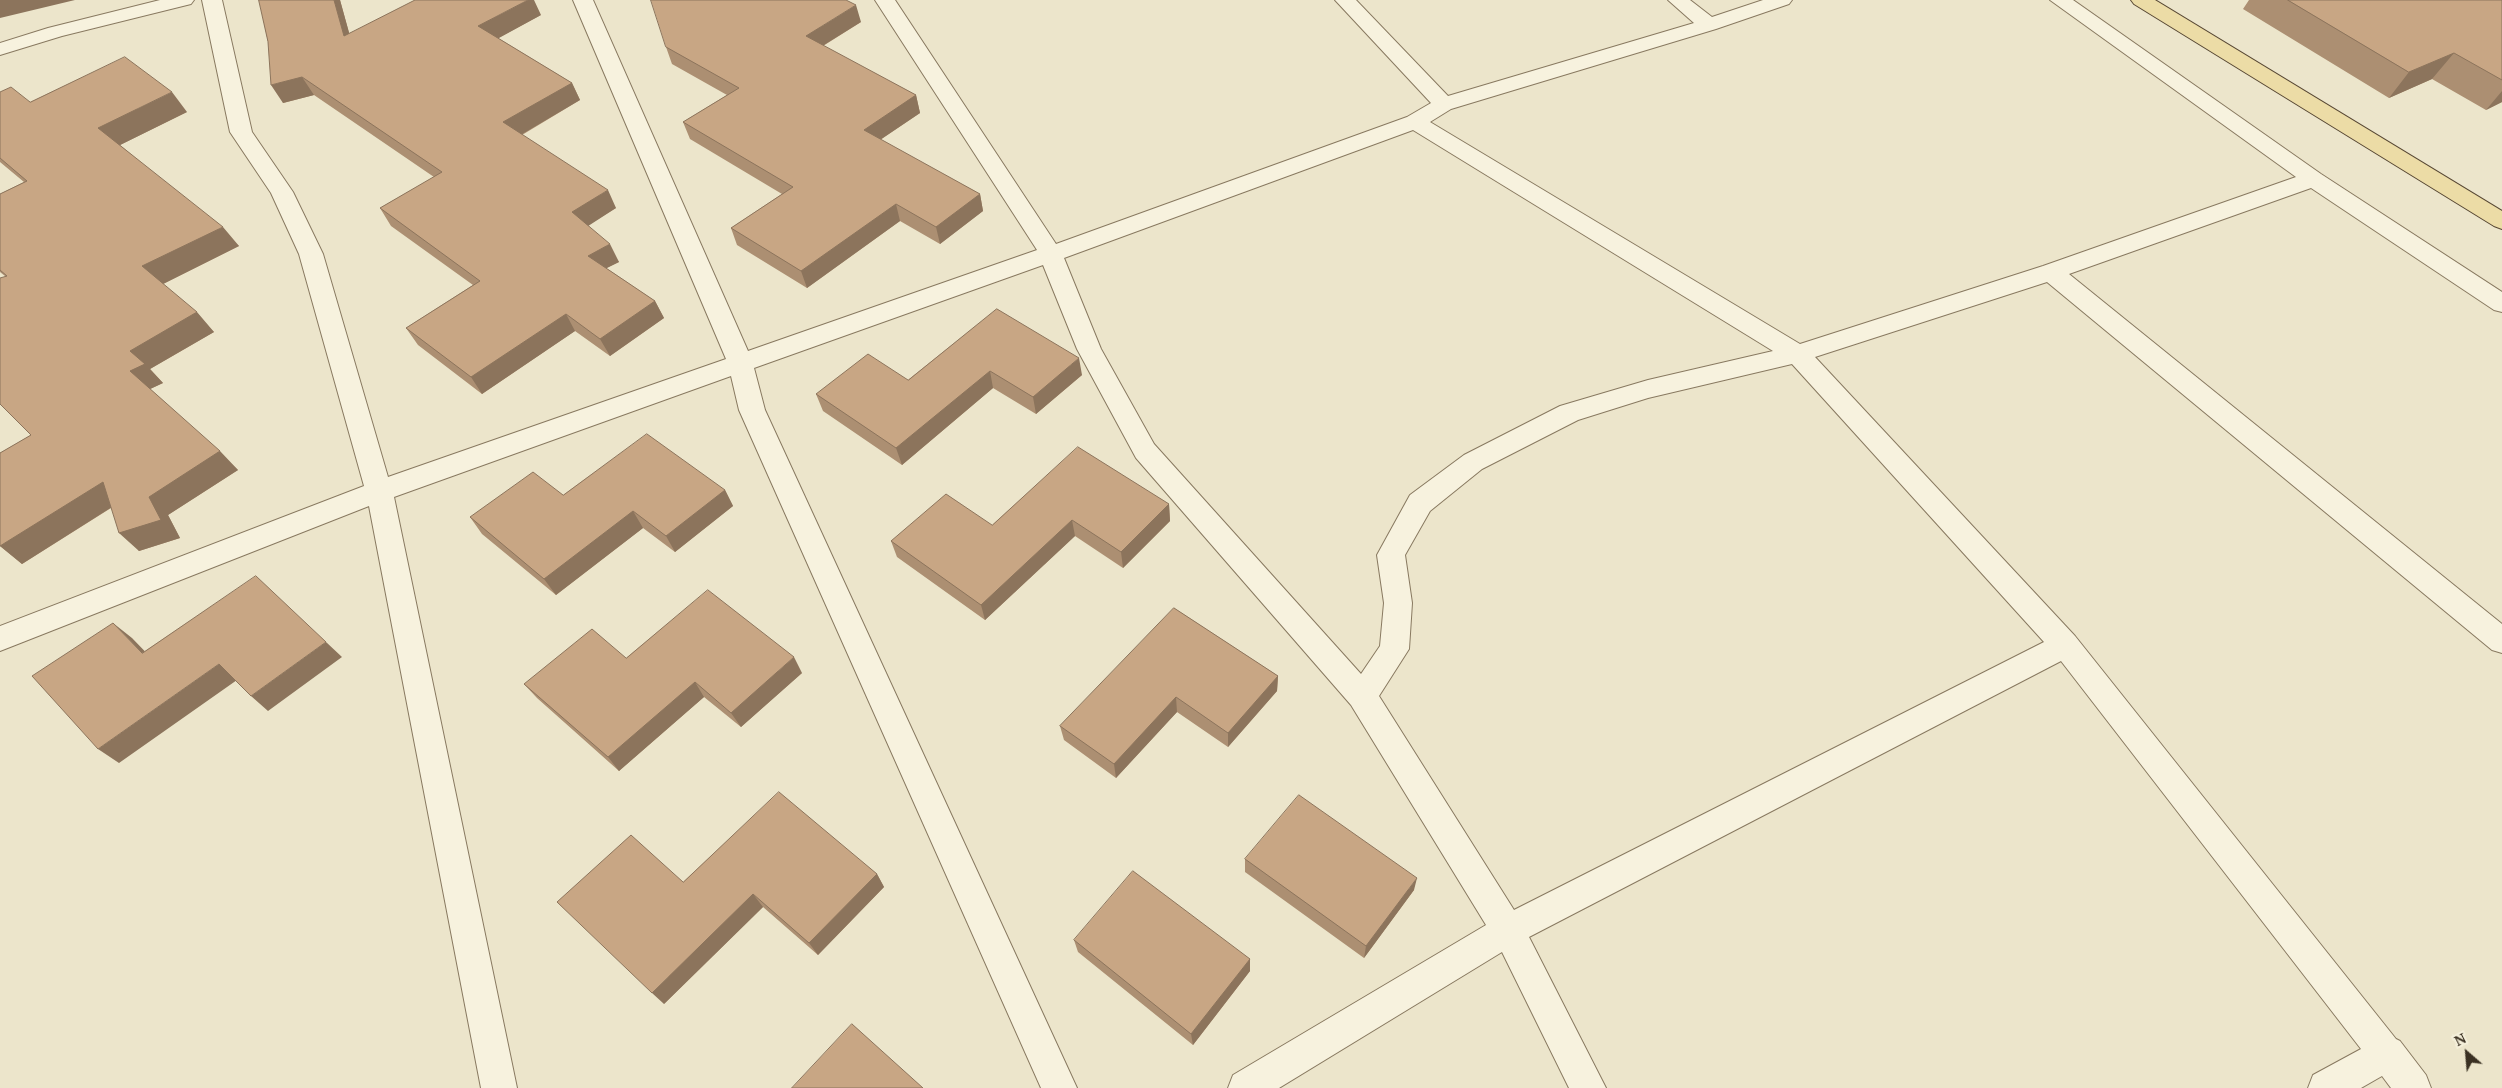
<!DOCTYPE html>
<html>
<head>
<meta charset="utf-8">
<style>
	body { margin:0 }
	#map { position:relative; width:2502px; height:1088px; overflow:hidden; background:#ece5cb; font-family:"Noto Serif",serif }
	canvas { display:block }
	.north { position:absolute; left:2442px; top:1028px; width:50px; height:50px; -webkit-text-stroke:4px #f4efda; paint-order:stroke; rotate:333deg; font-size:14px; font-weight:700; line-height:20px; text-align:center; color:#3a3022 }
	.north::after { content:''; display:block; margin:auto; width:18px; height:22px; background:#3a3022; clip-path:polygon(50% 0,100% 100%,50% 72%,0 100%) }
</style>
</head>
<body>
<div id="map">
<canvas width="2502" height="1088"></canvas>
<div class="north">N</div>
</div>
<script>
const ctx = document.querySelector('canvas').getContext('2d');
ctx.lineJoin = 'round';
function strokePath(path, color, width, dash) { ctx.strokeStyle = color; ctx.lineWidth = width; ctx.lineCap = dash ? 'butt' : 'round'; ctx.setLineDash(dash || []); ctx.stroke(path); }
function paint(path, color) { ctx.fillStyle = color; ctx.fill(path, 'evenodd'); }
const minor = new Path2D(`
	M160,0H194L191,4L62,36L0,55V43L48,28Z
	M202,0H222L252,132L293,192L323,254L388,477L726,359L573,0H593L748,351L1037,250L875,0H895L1056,244L1407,117L1431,103L1335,0H1356L1448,96L1694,23L1668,0H1690L1712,17L1763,0H1792L1789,4L1716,29L1451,109L1430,122L1800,344L2043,266L2296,177L2050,0H2073L2321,174L2502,292V312L2494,310L2311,188L2069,274L2502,624V653L2492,650L2047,282L1815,357L2075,636L2396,1039L2400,1041L2426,1075L2431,1088H2391L2382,1076L2361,1088H2308L2313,1075L2361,1049L2061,661L1529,937L1606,1088H1569L1502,952L1279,1088H1228L1233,1075L1486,925L1351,705L1136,458L1077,349L1043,265L754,368L765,410L1077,1088H1041L739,410L731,376L394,497L517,1088H481L369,506L0,651V626L364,486L299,254L271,193L230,132ZM1413,130L1773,351L1648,380L1560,406L1464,455L1410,495L1377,555L1384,603L1380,646L1361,674L1154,444L1101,349L1064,258ZM1792,364L2044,642L1514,910L1379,696L1409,649L1412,603L1405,555L1430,511L1482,469L1578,420L1648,398Z`);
const major = new Path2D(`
	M2131,0H2155L2502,211V229L2494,226L2134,4Z`);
strokePath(minor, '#887960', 2);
strokePath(major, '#574733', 2);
paint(minor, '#f7f2de');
paint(major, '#ecdca6');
paint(new Path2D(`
	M259,0H340L349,33L541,15L498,38L572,83L580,100L522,135L616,208L588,225L619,262L606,268L655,301L664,318L610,356L575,331L482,394L418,345L406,328L473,285L391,226L380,208L434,177L314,95L283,103L268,42Z
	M2249,0H2502V102L2486,110L2432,79L2389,98L2243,9Z
	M861,22L823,46L916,95L920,113L880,140L980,194L983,211L940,244L900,221L807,288L737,245L731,228L782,194L690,139L683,122L727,95L672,64L666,47Z
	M0,92L30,102L187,112L120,145L239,246L163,284L214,332L150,369L163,383L150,389L238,470L168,515L180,538L139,551L111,508L22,564L0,546V453L31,435L5,276L0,272V194L24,182L0,162Z
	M997,309L1082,375L1036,414L993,388L902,465L823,411L816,394L908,380Z
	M725,490L733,506L675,552L643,528L556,595L482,534L470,517L563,495Z
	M1169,504L1170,521L1123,568L1075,536L985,620L897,557L891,541L992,525Z
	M1174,608L1278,676L1277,691L1228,747L1177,712L1116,778L1064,740L1060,726Z
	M626,658L802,673L741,727L704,697L619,771L537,698L524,684Z
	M1245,859L1414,890L1364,958L1245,872Z
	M877,874L884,887L818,955L763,907L664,1004L683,882Z
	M1074,940L1250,959V971L1193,1045L1078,952Z`), '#ac8f72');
paint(new Path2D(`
	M0,0H75L0,18Z
	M334,0H340L355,54L344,36Z
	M528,0H534L541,15L488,44L478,26Z
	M856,5L861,22L811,53L806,36Z
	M2454,53L2432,79L2389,98L2409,72Z
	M302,77L314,95L283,103L271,85Z
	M572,83L580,100L512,140L503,122Z
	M2502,91V102L2486,110Z
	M172,92L187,112L114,148L98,128Z
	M916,95L920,113L868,148L864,130Z
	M608,190L616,208L582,230L572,212Z
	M980,194L983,211L940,244L936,227Z
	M896,204L900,221L807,288L801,271Z
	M223,227L239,246L159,286L142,266Z
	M610,244L619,262L597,273L588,256Z
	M655,301L664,318L610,356L600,339Z
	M197,312L214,332L150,369L163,383L148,390L130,371V351Z
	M566,314L575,331L482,394L471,377Z
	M1079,358L1082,375L1036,414L1033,397Z
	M990,371L993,388L902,465L896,448Z
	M220,451L238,470L168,515L180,538L139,551L119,533L149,497Z
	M103,482L123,500L22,564L0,546Z
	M725,490L733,506L675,552L666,536Z
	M1169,504L1170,521L1123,568L1121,552Z
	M633,511L643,528L556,595L544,579Z
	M1072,520L1075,536L985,620L981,605Z
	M113,623L132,638L161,668L142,653Z
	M326,642L342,657L268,711L251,696Z
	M794,657L802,673L741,727L731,713Z
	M219,664L237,680L119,763L98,749Z
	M1278,676L1277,691L1228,747V733Z
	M695,682L704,697L619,771L608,757Z
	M1176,697L1177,712L1116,778L1114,764Z
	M877,874L884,887L818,955L809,943Z
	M1417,878L1414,890L1364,958L1366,946Z
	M753,894L763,907L664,1004L652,993Z
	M1250,959V971L1193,1045L1191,1034Z`), '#8c745c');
const building = new Path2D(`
	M259,0H334L344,36L415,0H528L478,26L572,83L503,122L608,190L572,212L610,244L588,256L655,301L600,339L566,314L471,377L406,328L480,281L380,208L442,172L302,77L271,85L268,42Z
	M651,0H846L856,5L806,36L916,95L864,130L980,194L936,227L896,204L801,271L731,228L793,187L683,122L739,88L666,47Z
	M2288,0H2502V80L2454,53L2409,72Z
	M125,57L172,92L98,128L223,227L142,266L197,312L130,351L145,364L130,371L220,451L149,497L161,520L119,533L103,482L0,546V453L31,435L0,404V278L7,276L0,270V194L27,181L0,158V92L11,87L30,102Z
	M997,309L1079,358L1033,397L990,371L896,448L816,394L868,354L908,380Z
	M647,434L725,490L666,536L633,511L544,579L470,517L533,472L563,495Z
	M1078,447L1169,504L1121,552L1072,520L981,605L891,541L946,494L992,525Z
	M256,576L326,642L251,696L219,664L98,749L32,676L113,623L142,653Z
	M708,590L794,657L731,713L695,682L608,757L524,684L592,629L626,658Z
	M1174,608L1278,676L1228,733L1176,697L1114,764L1060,726Z
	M779,792L877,874L809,943L753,894L652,993L557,902L631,835L683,882Z
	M1299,795L1417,878L1366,946L1245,859Z
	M1133,871L1250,959L1191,1034L1074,940Z
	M852,1024L923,1088H792Z`);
paint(building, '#c8a684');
strokePath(building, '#8c745c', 1);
</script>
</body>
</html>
